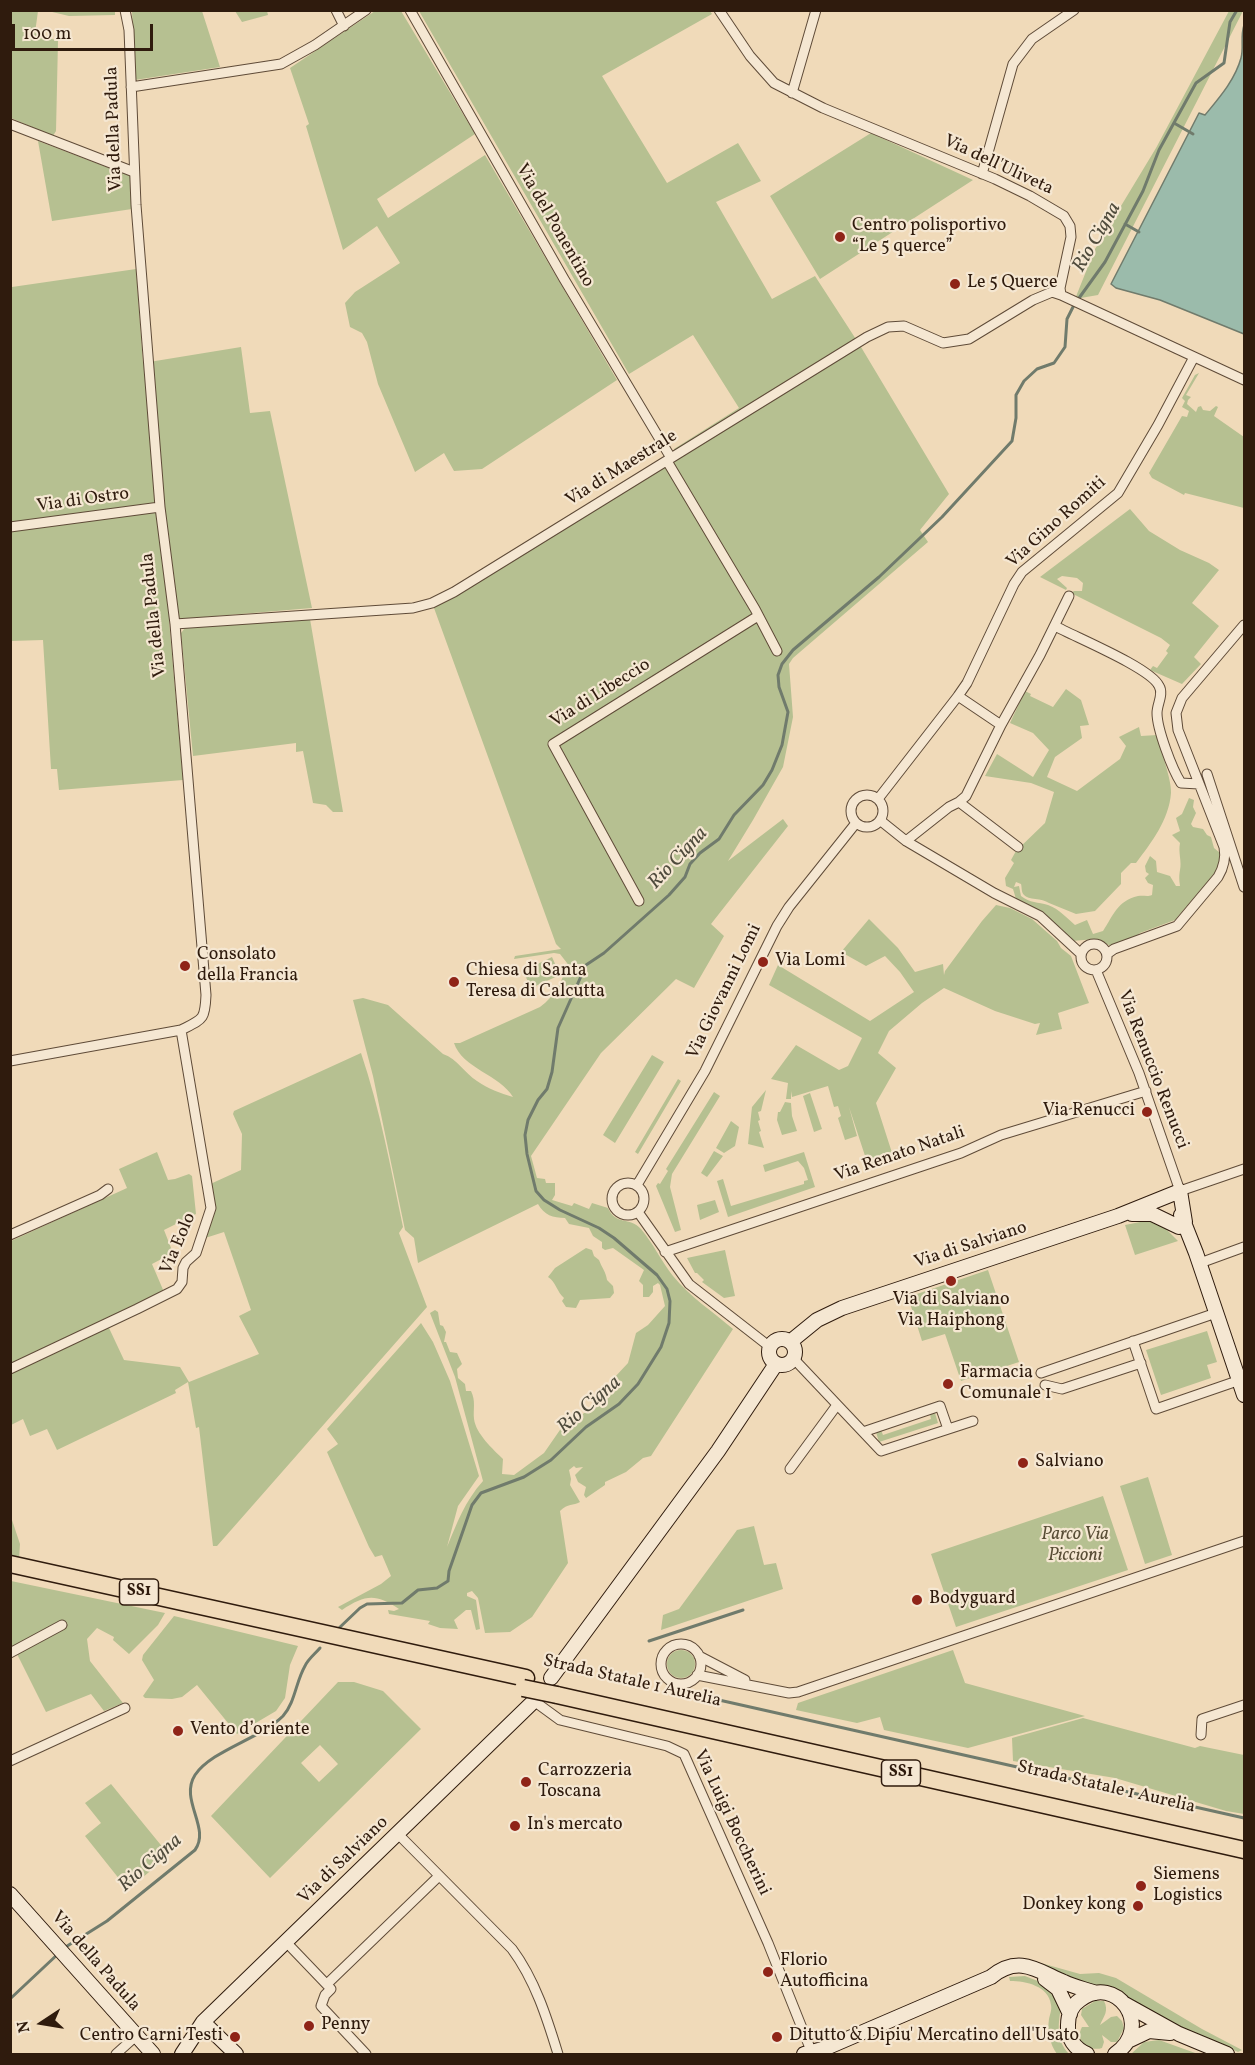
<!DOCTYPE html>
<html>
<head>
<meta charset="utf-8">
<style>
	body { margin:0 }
	#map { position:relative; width:1255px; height:2065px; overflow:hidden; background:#f0dab9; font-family:Vollkorn,serif }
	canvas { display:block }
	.frame { position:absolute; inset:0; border:12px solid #2f1b0d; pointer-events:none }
	.north { position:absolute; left:12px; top:1993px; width:60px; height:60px; -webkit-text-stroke:4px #f5e7d2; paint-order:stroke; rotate:258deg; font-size:16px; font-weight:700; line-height:24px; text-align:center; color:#2f1b0d }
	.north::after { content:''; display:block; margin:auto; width:21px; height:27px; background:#2f1b0d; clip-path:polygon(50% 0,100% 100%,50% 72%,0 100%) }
	.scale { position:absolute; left:12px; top:24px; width:141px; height:27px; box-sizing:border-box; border:3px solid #2f1b0d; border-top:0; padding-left:8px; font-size:18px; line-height:21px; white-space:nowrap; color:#2f1b0d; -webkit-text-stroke:4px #f5e7d2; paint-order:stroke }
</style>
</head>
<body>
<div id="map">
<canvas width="1255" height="2065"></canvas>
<div class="frame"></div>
<div class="north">N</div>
<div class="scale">100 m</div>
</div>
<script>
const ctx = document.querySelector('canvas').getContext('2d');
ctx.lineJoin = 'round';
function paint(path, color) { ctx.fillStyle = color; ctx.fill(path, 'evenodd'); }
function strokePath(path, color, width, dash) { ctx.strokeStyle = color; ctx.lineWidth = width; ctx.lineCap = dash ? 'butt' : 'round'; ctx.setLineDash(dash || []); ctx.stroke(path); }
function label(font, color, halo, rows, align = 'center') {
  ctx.font = font + ' Vollkorn,serif'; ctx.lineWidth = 4.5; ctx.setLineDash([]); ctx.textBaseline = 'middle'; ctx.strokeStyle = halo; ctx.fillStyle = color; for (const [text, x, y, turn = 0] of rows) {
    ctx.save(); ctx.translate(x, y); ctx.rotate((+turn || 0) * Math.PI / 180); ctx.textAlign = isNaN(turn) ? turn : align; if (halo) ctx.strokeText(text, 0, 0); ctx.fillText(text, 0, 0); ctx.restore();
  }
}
paint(new Path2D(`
	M10,11H46H38L35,33L58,41L56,131L53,136L11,118Z
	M48,11H115V15L69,16Z
	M132,11H202L220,67L135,80Z
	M235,11H267L268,15L242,22Z
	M375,11H401L475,134L377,199L388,218L485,155L617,380L482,469L454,471L444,453L415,472L378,384L367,342L362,333L350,327L345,303L355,292L400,263L377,226L343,250L306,126L309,124L290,68Z
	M419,11H710L712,14L602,76L667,183L738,143L761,181L716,202L772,299L815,276L861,347L949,494L920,530L928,542L793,658L789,664L793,717L783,767L753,820L728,861L783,819L788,826L711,924L724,936L694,988L676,979L601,1053L531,1156L537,1178L545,1179L546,1183H555V1195L552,1200L572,1206L574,1203L589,1209L592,1203L608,1208C616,1226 629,1216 641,1229C653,1243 661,1261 673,1276C690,1297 712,1311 733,1329L651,1456L643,1458L626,1472L605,1482V1485L586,1498L584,1495L586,1487L578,1482L575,1475L583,1467L576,1468L574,1466L569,1470L571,1479L570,1485L580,1502C573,1506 568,1503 560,1511L568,1563L532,1617L510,1632L485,1633L478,1598L472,1591L467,1593V1596L476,1600L480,1629L476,1630L471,1610H466L454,1620L458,1629L440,1628L428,1624L430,1621L389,1614L388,1610L394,1611L399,1609C375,1593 365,1595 342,1610L338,1607L381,1584L391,1576L382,1555L375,1557L369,1547L327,1452L338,1444L327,1429L421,1323L433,1342L450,1381L479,1476L458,1506L447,1547C457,1523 465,1501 483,1481L455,1377L430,1313L435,1310L438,1312L440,1325L443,1326L446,1332L444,1342H446L450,1352L457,1353L462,1364L457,1369L458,1378L465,1384L466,1391H471C476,1401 473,1409 474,1419C476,1434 493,1449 503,1459L502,1474L514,1475L544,1453L562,1427L597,1405L600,1393L628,1363L636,1333L648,1325L665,1306L660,1285L658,1283L653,1286V1292L649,1297H643V1285L639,1281L644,1270L613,1248L605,1250L602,1248V1242L593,1236L589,1228L569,1224L565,1218C553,1218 544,1215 538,1204L418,1263L414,1238L405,1230L373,1076L353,1000L363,998L388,1005L443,1054C458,1059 464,1073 477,1081C488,1089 500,1093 513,1097C500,1075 462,1068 454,1043H460L540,1007C555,996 563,981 567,963L560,954L554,953L514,959L515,956L561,949L556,944L434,608L678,457L674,449L739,408L693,335L629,374Z
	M1229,11H1243L1098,295L1075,299L1095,249L1156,148Z
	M871,133L973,180L820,279L770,196Z
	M38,141L130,176L132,209L52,221Z
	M136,269L143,363L241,347L250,413L270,411L312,608L169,620L183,780L59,790L57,769H51L43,640L11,641L10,279L12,287Z
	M1199,373L1186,395L1191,397L1188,400L1187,404L1196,412L1198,407L1201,406L1203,410L1210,411L1216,406L1218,407L1214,416L1244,437V508L1185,493L1184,495L1152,478L1149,473L1182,416L1187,417L1189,411L1182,407L1185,401L1182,398L1195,375Z
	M1130,509L1149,531L1180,550L1209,563L1219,570L1192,603L1219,626L1194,657L1201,664L1182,684L1150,670L1153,666L1157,668L1168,653L1166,651L1170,645L1161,638L1071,593L1074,591H1082L1083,583L1077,578L1062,576L1057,579L1067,588L1066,590L1040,577Z
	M310,619L343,812H333L326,805L313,803L303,751L296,752V743L193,756L181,633L185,628Z
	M1066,689L1081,700L1089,725L1080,726L1082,738L1055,757L1047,777L1077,791L1120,759L1126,746L1119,737L1139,727L1141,736L1157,735C1160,749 1172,780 1171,793C1169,820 1151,843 1136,863H1131L1121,873V884L1095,911L1076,914L1049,903C1042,898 1028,900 1024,895C1021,892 1022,887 1021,884L1016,882L1014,887L1019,886L1021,896C1030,903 1038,902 1048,905C1059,909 1067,918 1075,925L1087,920L1093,934L1103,931C1113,916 1117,901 1138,896C1144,895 1147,897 1152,895L1153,885L1148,883L1145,878L1149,874L1146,872L1145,866L1150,856L1156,861L1157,872L1170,876L1176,886H1180C1179,879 1179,876 1180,870C1182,861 1178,853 1180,843L1172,835L1180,831L1176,818L1182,814L1189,798L1194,800L1193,807L1196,813L1191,824L1193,827L1203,829L1207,835L1211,837L1214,848L1220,853L1219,868L1175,920L1140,933L1133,939L1113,947L1096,939L1072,941L1061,928L1055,926L1046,915L1023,905L1016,899L1013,889L1006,886L1005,878L1014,863L1011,860L1016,851L1045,823L1054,792L1031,783L985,776L997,754L1033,777L1049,750L1033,733L1010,723L1025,691L1031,694L1030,696L1053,707Z
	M996,905L1010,908L1032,919L1057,941L1061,948L1071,956L1089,1003L1058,1013L1062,1029L1036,1035L1040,1023L1035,1024L995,1011L944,988L922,1003L889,1031L878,1053L896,1068L876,1103L894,1159L869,1168L849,1107L857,1136L845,1140L838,1118L841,1116L838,1106L834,1107L828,1086L792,1097L791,1091V1099H786L788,1083L771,1079L796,1045L839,1070L848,1066L862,1038L769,985L778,965L870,1021L914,992L900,972L885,956L866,966L841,952L869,919L898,948L915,972L943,964L944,975L945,971L982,921Z
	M552,957L560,975L531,988L523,971Z
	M361,1053C380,1109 391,1169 403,1227L399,1233L427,1307L217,1546H213L199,1427L196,1428L188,1382L175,1390L176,1393L57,1450L47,1429L30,1436L23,1419L11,1425V1241L127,1188L119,1169L157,1152L168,1180L175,1179L189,1174L192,1176L196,1214L164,1230L173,1253L152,1264L167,1299L109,1328L124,1360L180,1367L189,1382L259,1354L239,1316L251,1310L224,1232L199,1240L207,1208L206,1186L241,1170L242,1134L233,1114L234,1111Z
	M652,1055L664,1062L615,1143L603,1135Z
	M678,1079L681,1081L638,1154L635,1152Z
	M766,1090L761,1111L758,1112L760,1120L758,1121L761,1131L759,1132L764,1148L748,1144L752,1107Z
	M714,1092L720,1096L672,1174L670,1187L681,1230L675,1232L656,1186L658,1183L660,1184L668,1171L666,1169Z
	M810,1093L822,1129L814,1132L803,1096Z
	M785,1102L791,1103L792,1116L797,1131L782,1135L777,1120L778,1112H780Z
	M731,1121L739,1127L735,1146L724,1153L716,1148Z
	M714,1151L723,1156L707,1177L701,1173Z
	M804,1152L815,1187L728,1217L717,1181L723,1179L731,1206L804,1184V1181L808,1180L804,1168L798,1161L765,1172L763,1165Z
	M715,1200L719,1212L700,1220L697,1205Z
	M1150,1220L1162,1225L1178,1241L1135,1255L1125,1225Z
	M586,1248L592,1250L594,1256L599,1260C602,1268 606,1272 607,1280L613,1286L614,1293L610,1298L580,1300L576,1308L566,1307L562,1301L564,1298C557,1292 556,1282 548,1277L555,1268Z
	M725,1250L735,1296L724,1298L702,1282L704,1280L697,1273H695L687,1258Z
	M988,1270L1019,1362L961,1381L945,1334L922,1341L908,1297Z
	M1207,1331L1217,1362L1207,1365L1211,1378L1161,1395L1146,1350Z
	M935,1413L938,1423L879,1442L876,1432L881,1430L883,1435L931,1419L930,1414Z
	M1148,1477L1172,1555L1145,1564L1120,1486Z
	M1103,1496L1128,1570L956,1627L931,1554Z
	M11,1517L20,1544L19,1559L11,1557Z
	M754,1526L764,1565L776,1563L783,1589L661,1630L663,1615L679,1609L737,1530Z
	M11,1581L165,1613L158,1625L129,1654L113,1640L114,1637L97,1628L87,1639L90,1661L123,1703L104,1711L91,1694L46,1712L16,1652L11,1654Z
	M174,1616L298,1646L290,1665L285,1698L276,1711L237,1734L197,1685L182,1697L172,1699L145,1698L143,1696L154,1680L142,1660L143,1655Z
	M667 1664a14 14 0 1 1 28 0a14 14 0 1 1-28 0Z
	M953,1650L965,1683L1085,1716L968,1748L884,1730L880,1717L857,1723L796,1710L798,1703Z
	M338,1682H354L383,1691L421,1729L270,1878L211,1816ZM320,1745L338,1764L319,1782L301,1763Z
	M1083,1718L1195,1748L1200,1746L1244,1755V1814L1226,1811L1115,1778L1013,1761L1012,1738Z
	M111,1784L169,1855L128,1890L85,1836L101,1823L85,1803Z
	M1023,1958L1080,1974L1099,1973L1116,1978L1202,2029L1242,2050L1238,2052L1167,2021L1130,1999L1115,1988L1106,1985H1089L1063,1977L1042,1964L1025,1961Z
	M1025,1976L1048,1985L1061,2007C1058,2026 1056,2040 1069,2054H1057C1050,2044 1047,2032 1049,2019C1050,2014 1052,2010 1051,2005C1049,1986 1026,1981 1010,1981L1009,1977Z
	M1095,2001H1104C1109,2011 1104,2016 1100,2025L1111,2017L1117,2016L1122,2021L1124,2028L1117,2042H1111L1102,2035L1104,2042L1102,2048C1089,2052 1074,2041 1082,2027H1089L1081,2015L1082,2009Z
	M1159,2040L1198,2054H1131L1144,2042Z`), '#b6c091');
const water = new Path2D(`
	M1244,25V334L1160,300L1116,288L1111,284L1199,113L1205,115C1219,98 1235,80 1241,58C1244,47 1240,37 1244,25Z`);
paint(water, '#9bbbab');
strokePath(water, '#707b6c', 1.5);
strokePath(new Path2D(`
	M1174,123L1193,134
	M1125,224L1139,232
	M338,1629L360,1608L367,1604L402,1603L418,1590L437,1588L448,1581L449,1571L472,1505L481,1493L524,1477L551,1460L586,1427L619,1404L638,1384L661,1347L669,1323L670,1301L667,1289L657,1275L614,1238L599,1228L560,1210L544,1200L536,1191L527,1154L525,1135L528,1120L538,1100L547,1089L552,1072L558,1028L586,965L604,953L669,895L685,877L690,864L700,853L719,839L734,815L763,785L772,770L782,745L788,712L779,687L778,675L782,664L793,650L879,577L942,517L1012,441L1016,418V395L1024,381L1037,369L1054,363L1065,347L1067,319L1074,305L1105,262L1143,191L1159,150L1196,83L1224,63L1230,22L1237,10
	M649,1641L743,1610
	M670,1689L1244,1818
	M64,1948L107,1921L195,1850C211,1828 179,1800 195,1775C212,1750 260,1739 283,1716C295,1703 296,1681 305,1666C308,1659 315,1654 320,1648
	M10,1999L59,1953`), '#707b6c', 3);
const street = new Path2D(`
	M336,10L344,26
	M410,10L564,279L671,458
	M719,10L750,56L774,83L823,108L995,179L1030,196L1064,216L1070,226L1071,237L1060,288L1061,295L1244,380
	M131,87L281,64L315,45L366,10
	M792,93L816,10
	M10,124L134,172
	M982,174L1013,64L1032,39L1074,10
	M667,461L755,609L777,651
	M10,527L160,507
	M175,624L413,608L432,603L454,592L867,337L888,327L904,326L943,343L969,339L1033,300L1052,292L1061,295
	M1055,626C1075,637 1151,668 1159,686C1164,694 1157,704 1157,713C1157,729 1172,769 1181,783L1199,784
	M958,696L1001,725L1040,655L1069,596
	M1207,774L1244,887
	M851 811a16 16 0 1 1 32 0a16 16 0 1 1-32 0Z
	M878,799L958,696L967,683L1014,584L1022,572L1118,493L1158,425L1194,357
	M959,802L1018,847
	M881,821L906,841L994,893L1040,916L1081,954
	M906,841L949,807L959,802L966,796L1001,725
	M639,901L553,744L758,616
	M1081 957a13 13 0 1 1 26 0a13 13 0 1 1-26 0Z
	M1107,954L1114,949L1177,926L1218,877C1224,867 1226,858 1224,847L1178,730L1176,713L1182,698L1244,625
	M1096,970L1139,1073L1180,1191L1244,1169
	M10,1061L181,1030C203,1019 205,1020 206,995L175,624L160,507L136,205L129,30L125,10
	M612 1199a16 16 0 1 1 32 0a16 16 0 1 1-32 0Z
	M637,1185L705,1071L777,926L789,907L856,823
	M638,1212L689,1284L770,1347
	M10,1235L100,1195L108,1189
	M665,1252L961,1153L1001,1135L1146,1091
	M1200,1263L1244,1247
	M1133,1341L1156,1409L1240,1380
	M793,1358L881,1451L973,1421
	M10,1369L137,1309L177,1289L182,1282L183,1268L186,1262L196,1253L211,1208L181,1030
	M1041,1373L1216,1313
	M1045,1385L1062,1389L1141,1363
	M863,1432L940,1406L948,1429
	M790,1469L837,1405
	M661 1664a20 20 0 1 1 40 0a20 20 0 1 1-40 0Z
	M10,1653L62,1625
	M699,1656L745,1680
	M697,1675L789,1693L798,1692L1244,1541
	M534,1701L560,1720L667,1746L684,1754L768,1943L812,2053
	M1201,1735L1202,1719L1244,1705
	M10,1761L125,1708
	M398,1834L512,1949C535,1980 547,2018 558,2054
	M286,1942L331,1989L325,1995L321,2006L366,2054
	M327,1984L439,1876
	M116,2054L136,2036`);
const secondary = new Path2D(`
	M1132,1214H1152L1179,1227
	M1181,1215L1196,1253L1244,1395
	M769 1352a13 13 0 1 1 26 0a13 13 0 1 1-26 0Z
	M790,1342L817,1320L842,1308L1118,1216L1180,1191L1185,1222
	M551,1678L718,1451L776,1364
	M10,1894L153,2054
	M1045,1979L1058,1989L1070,2014
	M1125,2004L1179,2034L1227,2054
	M203,2022L236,2054
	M1130,2040L1149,2031L1170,2033
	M182,2054L203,2022L536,1699
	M804,2054L826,2048L991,1977C1019,1954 1038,1971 1064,1982C1074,1987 1085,1989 1096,1993
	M1087,2054C1075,2049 1067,2038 1068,2025C1068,2015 1072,2005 1080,2000C1116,1972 1155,2027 1115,2054`);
const highway = new Path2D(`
	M10,1564L526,1678
	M557,1695L1244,1850`);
strokePath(street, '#5f4b38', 11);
strokePath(secondary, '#2f1b0d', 16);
strokePath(highway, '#2f1b0d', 19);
strokePath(street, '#f5e7d2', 9);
strokePath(secondary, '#f5e7d2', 14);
strokePath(highway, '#f0dab9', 16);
const highwayBridge = new Path2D(`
	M523,1688L557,1695`);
strokePath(highwayBridge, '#2f1b0d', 19, []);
strokePath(highwayBridge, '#f0dab9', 16);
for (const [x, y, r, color] of [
	[840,237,6,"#8f2418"],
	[955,284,6,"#8f2418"],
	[763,962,6,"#8f2418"],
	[185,966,6,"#8f2418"],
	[454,982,6,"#8f2418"],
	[1147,1112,6,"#8f2418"],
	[951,1281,6,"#8f2418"],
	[948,1384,6,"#8f2418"],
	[1023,1463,6,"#8f2418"],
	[917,1600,6,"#8f2418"],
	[178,1731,6,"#8f2418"],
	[526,1782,6,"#8f2418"],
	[515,1826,6,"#8f2418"],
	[1141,1886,6,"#8f2418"],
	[1138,1906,6,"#8f2418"],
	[768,1972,6,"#8f2418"],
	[309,2026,6,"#8f2418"],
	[235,2037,6,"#8f2418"],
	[777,2037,6,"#8f2418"]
]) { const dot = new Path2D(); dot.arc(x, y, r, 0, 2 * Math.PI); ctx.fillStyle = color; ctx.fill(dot); strokePath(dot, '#f5e7d2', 2); }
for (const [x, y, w] of [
	[139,1592,39],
	[901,1773,39]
]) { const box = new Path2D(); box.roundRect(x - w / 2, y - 13, w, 26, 4.5); ctx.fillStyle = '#f5e7d2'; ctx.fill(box); strokePath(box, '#2f1b0d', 1.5); }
label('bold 16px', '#2f1b0d', null, [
	["SS1",139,1592],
	["SS1",901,1773]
]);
label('18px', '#2f1b0d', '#f5e7d2', [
	["Via della Padula",115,129,-92],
	["Via dell'Uliveta",998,166,25],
	["Via del Ponentino",554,226,60],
	["Via di Maestrale",622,469,-32],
	["Via di Ostro",83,501,-8],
	["Via Gino Romiti",1057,523,-42],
	["Via della Padula",155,615,-96],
	["Via di Libeccio",601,694,-32],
	["Via Giovanni Lomi",725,992,-64],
	["Via Renuccio Renucci",1152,1070,69],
	["Via Renato Natali",900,1155,-19],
	["Via Eolo",179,1244,-67],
	["Via di Salviano",971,1246,-18],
	["Strada Statale 1 Aurelia",632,1682,13],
	["Strada Statale 1 Aurelia",1106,1788,13],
	["Via Luigi Boccherini",731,1823,65],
	["Via di Salviano",344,1861,-44],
	["Via della Padula",95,1962,49]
]);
label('18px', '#2f1b0d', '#f5e7d2', [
	["Centro polisportivo",852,227],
	["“Le 5 querce”",852,248],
	["Le 5 Querce",967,284],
	["Consolato",197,956],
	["della Francia",197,977],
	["Via Lomi",775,962],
	["Chiesa di Santa",466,972],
	["Teresa di Calcutta",466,993],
	["Via Renucci",1135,1112,"right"],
	["Via di Salviano",951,1301,"center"],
	["Via Haiphong",951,1322,"center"],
	["Farmacia",960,1374],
	["Comunale 1",960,1395],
	["Salviano",1035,1463],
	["Bodyguard",929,1600],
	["Vento d’oriente",190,1731],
	["Carrozzeria",538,1772],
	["Toscana",538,1793],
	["In's mercato",527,1826],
	["Siemens",1153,1876],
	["Logistics",1153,1897],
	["Donkey kong",1126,1906,"right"],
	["Florio",780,1962],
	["Autofficina",780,1983],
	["Penny",321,2026],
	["Centro Carni Testi",223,2037,"right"],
	["Ditutto & Dipiu' Mercatino dell'Usato",789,2037]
], 'left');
label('italic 18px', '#584d35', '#f5e7d2', [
	["Parco Via",1075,1536],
	["Piccioni",1075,1557]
]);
label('italic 20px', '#4f4b3c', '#f5e7d2', [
	["Rio Cigna",1098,238,-60],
	["Rio Cigna",679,859,-47],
	["Rio Cigna",590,1406,-41],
	["Rio Cigna",151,1864,-41]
]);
</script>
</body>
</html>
